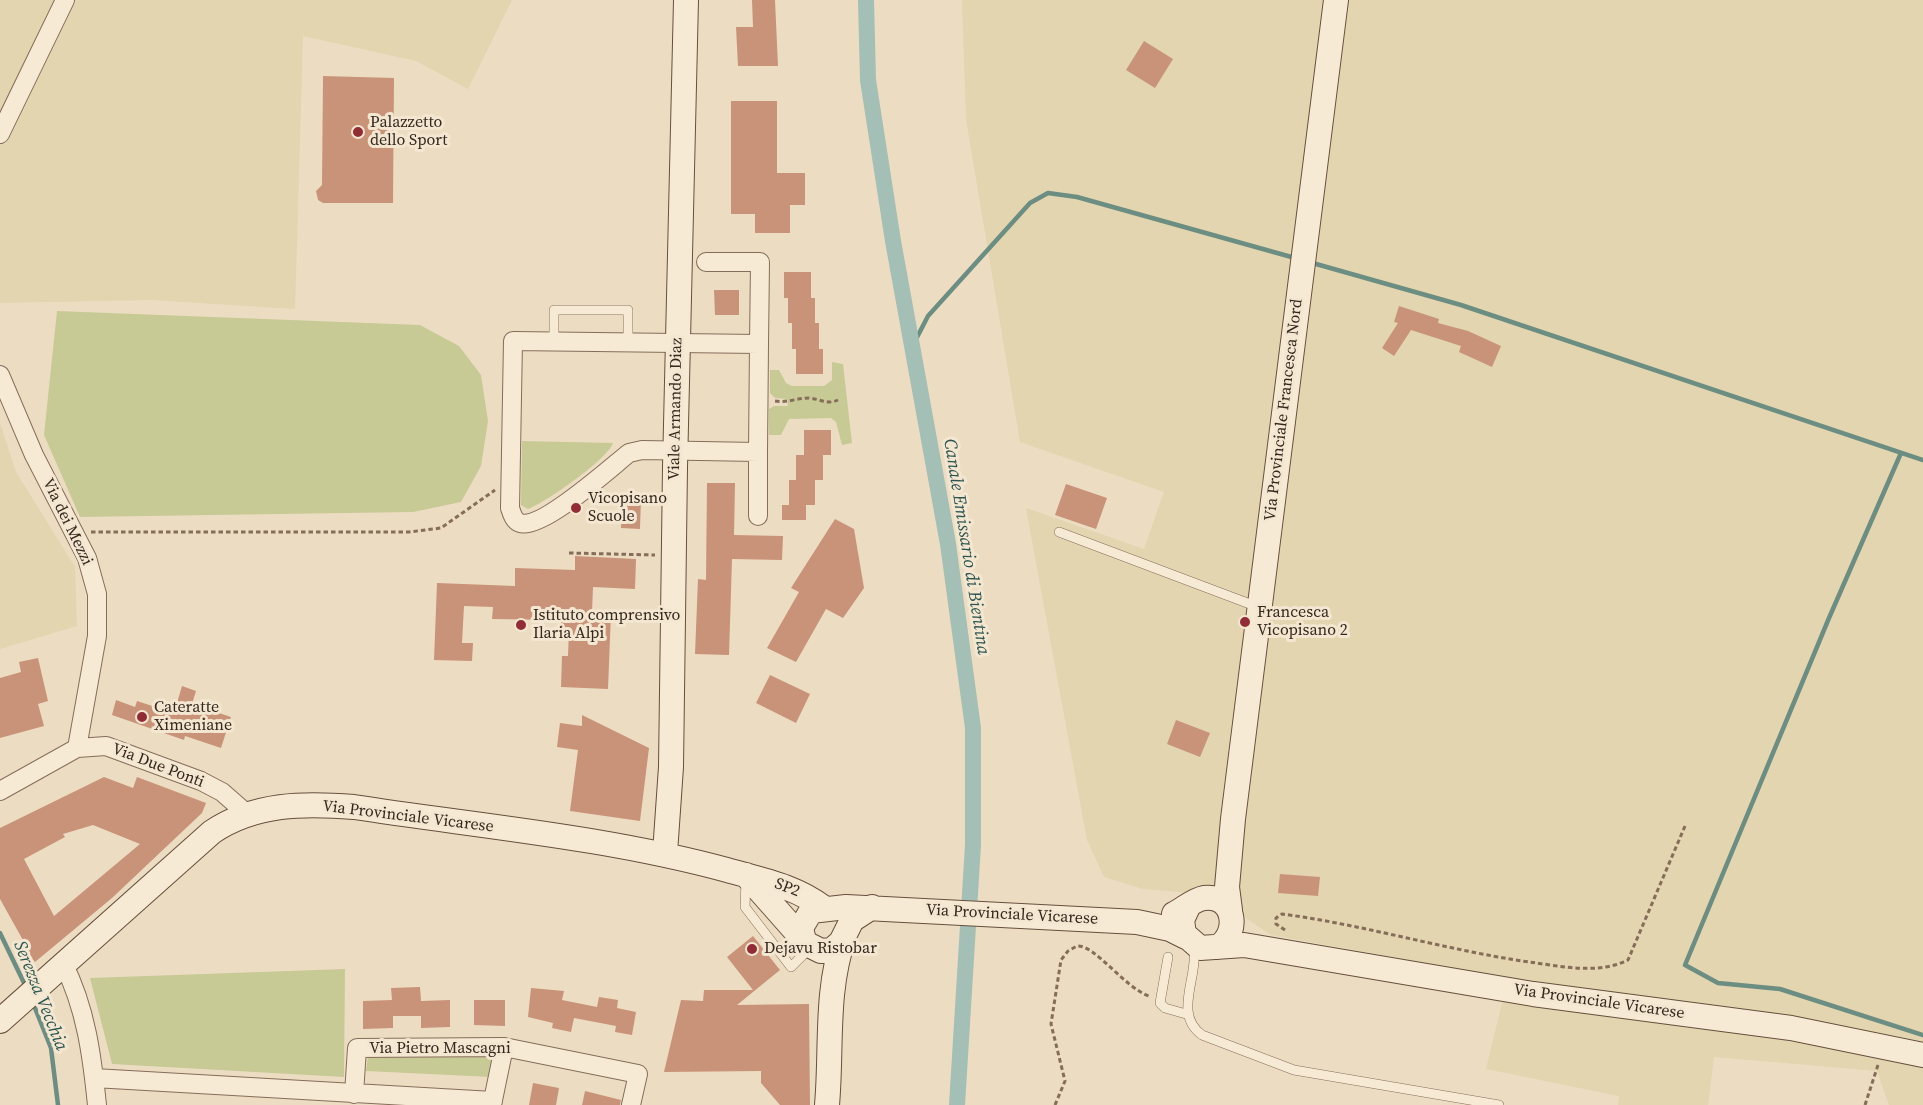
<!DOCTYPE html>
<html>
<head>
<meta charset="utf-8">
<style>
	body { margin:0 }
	canvas { display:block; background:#ecdcc2 }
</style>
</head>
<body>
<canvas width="1923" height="1105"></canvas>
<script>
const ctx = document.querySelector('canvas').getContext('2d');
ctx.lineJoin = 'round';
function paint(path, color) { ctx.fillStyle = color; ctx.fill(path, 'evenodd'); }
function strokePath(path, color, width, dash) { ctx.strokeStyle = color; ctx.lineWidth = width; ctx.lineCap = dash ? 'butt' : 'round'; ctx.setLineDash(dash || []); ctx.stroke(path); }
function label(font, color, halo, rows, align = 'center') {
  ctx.font = font + ' "Source Serif 4",serif'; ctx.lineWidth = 6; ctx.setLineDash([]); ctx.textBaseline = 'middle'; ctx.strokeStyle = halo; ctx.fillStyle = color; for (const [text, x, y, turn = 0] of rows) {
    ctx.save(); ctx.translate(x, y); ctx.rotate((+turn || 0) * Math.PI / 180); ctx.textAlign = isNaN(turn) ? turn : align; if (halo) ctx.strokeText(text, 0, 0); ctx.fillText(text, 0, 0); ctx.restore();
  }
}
paint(new Path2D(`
	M0,0H512L468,89L416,61L303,36L295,309L152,300L0,303Z
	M962,0H1923V1105H1889L1877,1071L1714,1057L1708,1105H1618L1619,1096L1486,1069L1508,978L1271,935L1247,919L1240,911L1239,897L1143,889L1104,877L1087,840L1026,508L1144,549L1164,492L1020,442L966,119Z
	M0,423L16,472L75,567L77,626L0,649Z`), '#e2d5af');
paint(new Path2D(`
	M57,311L420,325L459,346L481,375L488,421L481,466L461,502L413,512L80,517L44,435Z
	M832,362L843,364L852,443L842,445L836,422L831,418L789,419L781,435H769V409L774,406H788L787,399L775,398L770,393V370H779L786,383L792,386H824L832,380Z
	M522,441L613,443C608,459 545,503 528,509L521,505Z
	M345,969L344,1077L112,1064L90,978Z
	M493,1054L491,1077L366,1071L368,1056Z`), '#c8ca96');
strokePath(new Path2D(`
	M1309,262L1461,305L1923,460
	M912,347L928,316L1030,203L1048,193L1077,197L1295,258
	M1901,453L1829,618L1685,965L1718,983L1780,989L1923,1035
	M0,933L26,987
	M33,1003L51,1048L58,1105`), '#6c8d82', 4.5);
strokePath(new Path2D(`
	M866,0L868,80L893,241L948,544L973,728V845L957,1105`), '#a4bfb5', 16);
paint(new Path2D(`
	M752,0H775L778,66H738L736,27H753Z
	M1144,41L1173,59L1155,88L1126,70Z
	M323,76L394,78L393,203H323L318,200L316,191L322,185Z
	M731,101H777V173H805V205H790V233H755V214H731Z
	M784,272H811V298H815V323H819V349H823V374H796V349H792V323H788V298H784Z
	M714,290H739V315H715Z
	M1399,306L1439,319L1438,323L1468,331L1501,346L1492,367L1459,352L1461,346L1411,330L1394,356L1382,348L1398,323L1394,322Z
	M804,430H831V455H823V480H815V505H806V520H782V505H789V480H796V455H804Z
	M707,483H735L734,535L783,536L782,560L732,559L729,655L695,654L698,579L706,580Z
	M1066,484L1107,498L1096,529L1055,515Z
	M622,497L641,498L640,529L621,528Z
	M835,519L854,529L864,588L843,618L826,609L796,662L767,648L799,592L791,588Z
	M575,556L636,559L635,589L593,587L592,612L611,613L608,689L561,687L562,656H568L569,629H561V620L492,619L493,607L464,606L462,643H473L472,661L434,660L437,583L515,586V568L575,570Z
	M38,658L48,701L38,704L44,726L0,738V678L21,672L19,662Z
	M770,675L810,694L796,723L756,703Z
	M182,686L196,691L192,704L231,717L221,748L185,736L184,740L112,715L116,700L135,707L137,701L174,713Z
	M582,715L649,748L640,821L570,811L578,750L557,747L560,723L582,726Z
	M1176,720L1210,733L1200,757L1167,744Z
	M104,777L133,788L137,777L206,803L202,813L112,898L35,962L20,945L24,942L0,899V828ZM93,825L140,844L54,916L24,859L65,837L63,834Z
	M1280,874L1320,877L1318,896L1278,893Z
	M753,936L780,970L737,1005L809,1004L810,1105H780L761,1083V1071L664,1072L681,1000L703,1001L704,990H753L727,957Z
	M420,987L421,1001L450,1000V1027L421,1028V1016H393V1028L363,1029V1001L392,1000L391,988Z
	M531,988L564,991L562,1000L597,1007L599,997L618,1000L617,1008L636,1012L632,1035L615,1032L616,1026L574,1018L571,1032L552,1028L553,1023L528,1017Z
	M474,1000H505V1026L474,1025Z
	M533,1083L559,1088L556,1105H529Z
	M585,1091L621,1100L620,1105H582Z`), '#c99379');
const lane = new Path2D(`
	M554,341V310H628V342
	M1059,532L1258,607
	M746,881L745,907L791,967L810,948
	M1194,949C1198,978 1173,1014 1202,1035L1294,1070L1499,1105
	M1168,957L1160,1003L1165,1008L1186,1014`);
const street = new Path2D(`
	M0,134L65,0
	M706,262H760L759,344
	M513,341L759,344L758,452L642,450L629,453C610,468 542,530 520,523C514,521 512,514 510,508Z
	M0,375L34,455L87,558L97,594V636L77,748
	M758,516V452
	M0,791L77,748L106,746L201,781L222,792L246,813
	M63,963C86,1008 92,1056 97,1105
	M94,1078L493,1101
	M354,1094L357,1048L504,1047L638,1074L631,1105
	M492,1105L504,1047`);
const secondary = new Path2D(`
	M665,853L671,767L675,467L686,0
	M746,875L807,944L821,951L832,950L841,942L852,920L872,907
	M1188,907L1182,920L1184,934L1200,948L1244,945L1533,994L1791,1028L1923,1055
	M1230,910L1227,887L1233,819L1336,0
	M1174,914C1184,909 1193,900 1204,898C1234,894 1241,932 1218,947
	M804,941L801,928L811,911L846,907L1137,922L1170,929L1186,937
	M0,1021L212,832C255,803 304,803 354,807C478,826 606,837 727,870C762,880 795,886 824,908
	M827,1105C832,1049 825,992 844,937`);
strokePath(lane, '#856d5a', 10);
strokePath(street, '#856d5a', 20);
strokePath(secondary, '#674f3d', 26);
strokePath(new Path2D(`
	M775,401C787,403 798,398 809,398C821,399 827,405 838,400
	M91,532H409L441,528L495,490
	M569,553L655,555
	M1285,930L1276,924V918L1282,914C1365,925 1446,950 1529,962C1560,966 1598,975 1628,960L1685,826
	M1055,1105L1065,1081L1051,1024L1061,960L1068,951L1077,946C1094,944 1125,988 1149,996
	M1865,1105L1878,1065`), '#856d5a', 3, [4.5, 3]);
strokePath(lane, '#f7ead5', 9);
strokePath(street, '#f7ead5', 18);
strokePath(secondary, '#f7ead5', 24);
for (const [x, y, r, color] of [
	[358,132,6,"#922c35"],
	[576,508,6,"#922c35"],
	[1245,622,6,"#922c35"],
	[521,625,6,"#922c35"],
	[142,717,6,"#922c35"],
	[752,949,6,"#922c35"]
]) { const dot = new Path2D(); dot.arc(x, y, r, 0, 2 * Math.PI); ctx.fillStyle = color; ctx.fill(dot); strokePath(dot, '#f4e7d1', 2); }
label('16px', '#36271d', '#f4e7d1', [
	["Palazzetto",370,123],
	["dello Sport",370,141],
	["Vicopisano",588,499],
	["Scuole",588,517],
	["Francesca",1257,613],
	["Vicopisano 2",1257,631],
	["Istituto comprensivo",533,616],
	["Ilaria Alpi",533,634],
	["Cateratte",154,708],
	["Ximeniane",154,726],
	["Dejavu Ristobar",764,949]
], 'left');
label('16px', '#36271d', '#f4e7d1', [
	["Viale Armando Diaz",676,409,-89],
	["Via Provinciale Francesca Nord",1284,410,-83],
	["Via dei Mezzi",67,522,64],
	["Via Due Ponti",158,766,21],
	["Via Provinciale Vicarese",408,817,7],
	["SP2",787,888,21],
	["Via Provinciale Vicarese",1012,915,3],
	["Via Provinciale Vicarese",1599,1002,8],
	["Via Pietro Mascagni",440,1049]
]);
label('italic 18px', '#2d554f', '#f4e7d1', [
	["Canale Emissario di Bientina",966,547,81],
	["Serezza Vecchia",40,996,68]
]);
</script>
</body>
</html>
